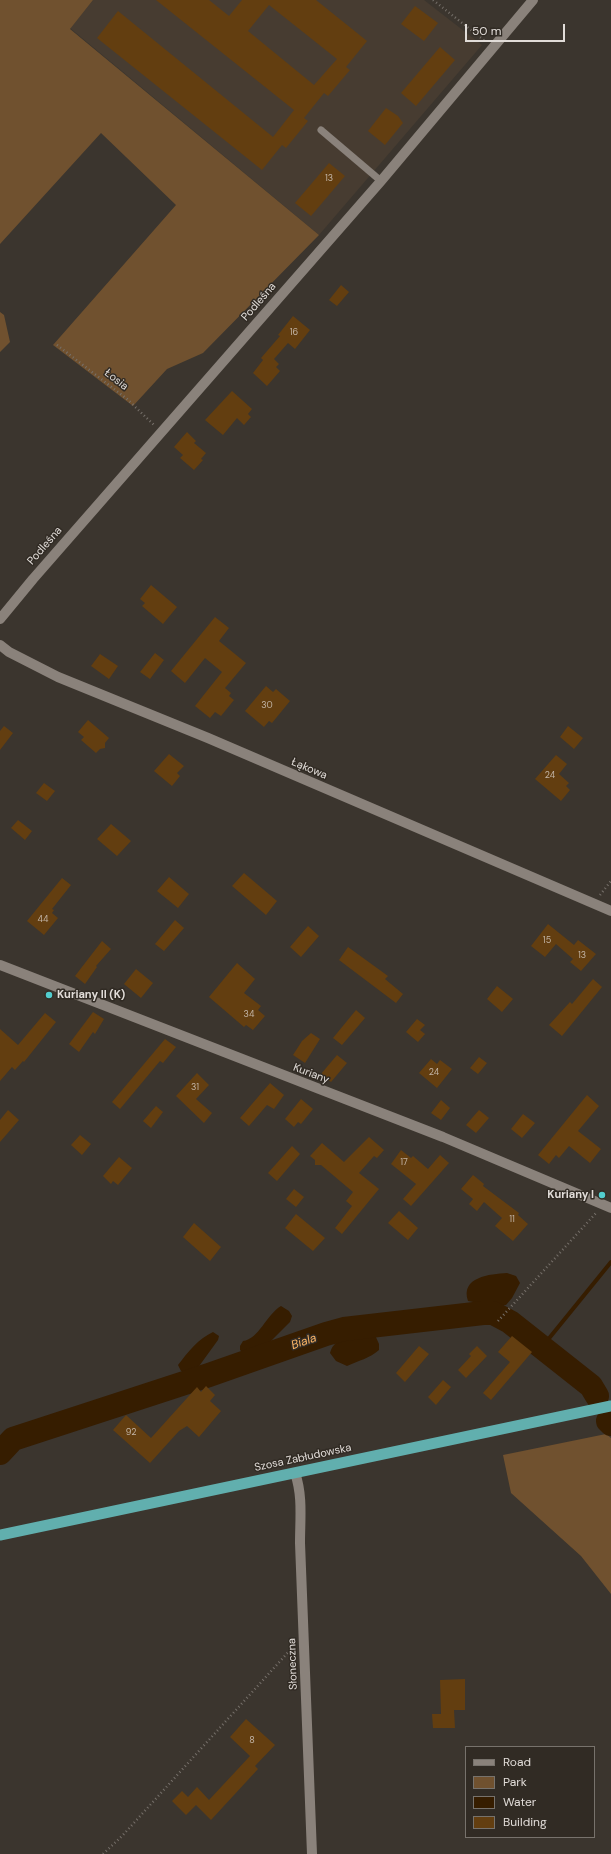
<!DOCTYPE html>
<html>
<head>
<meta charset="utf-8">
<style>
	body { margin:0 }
	#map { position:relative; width:611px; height:1854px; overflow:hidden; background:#3b352e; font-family:"DM Sans",sans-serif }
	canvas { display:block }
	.legend { position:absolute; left:465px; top:1746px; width:130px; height:92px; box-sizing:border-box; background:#312b24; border:1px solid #77726c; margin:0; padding:5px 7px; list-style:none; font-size:12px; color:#e1dcd8 }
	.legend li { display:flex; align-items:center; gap:8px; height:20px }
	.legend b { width:20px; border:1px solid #77726c }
	.scale { position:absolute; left:465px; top:24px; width:100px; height:18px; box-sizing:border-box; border:2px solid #e1dcd8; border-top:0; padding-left:5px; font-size:12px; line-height:14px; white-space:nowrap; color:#e1dcd8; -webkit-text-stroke:3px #312b24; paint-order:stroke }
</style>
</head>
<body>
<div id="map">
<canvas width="611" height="1854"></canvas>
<ul class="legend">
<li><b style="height:5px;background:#8a827b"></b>Road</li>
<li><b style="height:11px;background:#70512f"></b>Park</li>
<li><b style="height:11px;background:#361d00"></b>Water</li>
<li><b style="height:11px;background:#633e10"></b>Building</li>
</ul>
<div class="scale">50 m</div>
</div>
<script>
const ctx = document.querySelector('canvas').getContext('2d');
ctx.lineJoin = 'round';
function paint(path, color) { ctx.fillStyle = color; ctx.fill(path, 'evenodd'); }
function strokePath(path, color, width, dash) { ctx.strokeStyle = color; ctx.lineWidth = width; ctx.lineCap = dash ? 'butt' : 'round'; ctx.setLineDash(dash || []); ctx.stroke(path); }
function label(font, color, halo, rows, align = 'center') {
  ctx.font = font + ' "DM Sans",sans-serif'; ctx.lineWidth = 3; ctx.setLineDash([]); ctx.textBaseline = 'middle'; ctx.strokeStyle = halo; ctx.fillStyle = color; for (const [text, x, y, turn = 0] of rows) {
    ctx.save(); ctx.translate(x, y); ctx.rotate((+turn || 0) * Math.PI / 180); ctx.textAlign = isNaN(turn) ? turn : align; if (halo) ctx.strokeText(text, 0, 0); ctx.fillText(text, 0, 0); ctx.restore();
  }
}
paint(new Path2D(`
	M93,0H424L482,45L319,235L70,28Z`), '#473c31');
paint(new Path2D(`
	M0,0H93L70,29L319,235L203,353L167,369L133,406L53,345L176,205L101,133L0,244Z
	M0,312L4,315L10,342L0,352Z
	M606,1434L611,1438V1594L581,1556L511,1493L503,1455Z`), '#70512f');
paint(new Path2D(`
	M507,1273L516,1276L520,1283L512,1298L506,1305L494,1306L468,1301C460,1277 490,1274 507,1273Z
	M281,1306L289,1311L292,1316L290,1322L265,1347L245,1355L240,1350V1346L243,1341C259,1339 266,1315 281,1306Z
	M213,1332L219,1336L218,1340L197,1369L191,1372L181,1371L178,1365C188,1352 198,1339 213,1332Z
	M375,1335L379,1344V1350C370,1358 358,1361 347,1366L336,1361L330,1353C335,1334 358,1337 375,1335Z`), '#361d00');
strokePath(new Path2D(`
	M542,1347L611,1262`), '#361d00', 4);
strokePath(new Path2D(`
	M608,1421L611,1424
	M0,1453L13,1439L209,1375L326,1334L344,1329L483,1313H493L510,1322L591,1386L597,1396`), '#361d00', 24);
paint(new Path2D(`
	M156,0H209L229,16L242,0H316L367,41L346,67L350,70L328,96L324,93L304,118L308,121L286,148L282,145L262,170L97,38L118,11L273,137L294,110ZM269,5L337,59L314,85L248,31Z
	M415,6L438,23L424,41L401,24Z
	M440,47L455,60L416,106L401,93Z
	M386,108L398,116L403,123L385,145L368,131Z
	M329,163L345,176L311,216L295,203Z
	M341,285L349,292L337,306L329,300Z
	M293,316L310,330L295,349L288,343L274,359L279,364L276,367L280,371L267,386L253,373L263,360L261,358L280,336L278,335Z
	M232,391L252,409L248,414L251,417L244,425L237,418L223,435L205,420Z
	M187,432L196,441L194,443L206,453L201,459L203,460L194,470L180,458L183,455L174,447Z
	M151,585L177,607L163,624L142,606L145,603L140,599Z
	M215,617L229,628L219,641L246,663L225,688L231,693L229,696L234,700L221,716L215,712L210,718L195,706L222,672L205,658L185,683L171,671Z
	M155,653L164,660L150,679L140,672Z
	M100,654L118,666L109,679L91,666Z
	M266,686L273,692L276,689L290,701L272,723L269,721L264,727L245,711Z
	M88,720L109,738L105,743V748L100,749L96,753L81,740L84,737L78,732Z
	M4,726L13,733L0,750V731Z
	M568,726L583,738L574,749L560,737Z
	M169,754L184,766L177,773L180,776L172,786L154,771Z
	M556,755L567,764L559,774L569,783L566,786L570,790L561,801L535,779Z
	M44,783L55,791L47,801L36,793Z
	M18,820L32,831L25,840L11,828Z
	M111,824L131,841L117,856L97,839Z
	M244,873L277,901L266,915L232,886Z
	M169,877L189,894L178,908L157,891Z
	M62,878L71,885L52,909L54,910L52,913L58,918L44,935L27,921Z
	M175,920L184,928L164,951L155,944Z
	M548,924L574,945L578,940L596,954L581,971L570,962L573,959L556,944L545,957L531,946Z
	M308,926L319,936L301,957L290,947Z
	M102,941L111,949L96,966L97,967L85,984L75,976Z
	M348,947L388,976L385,979L403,994L396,1003L339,960Z
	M237,963L255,979L244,993L261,1006L258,1010L265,1016L253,1030L246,1025L244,1027L209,997Z
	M136,969L153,983L141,998L124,984Z
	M593,979L602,987L562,1036L549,1025L570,1002L572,1004Z
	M497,986L513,999L502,1012L487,999Z
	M356,1010L365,1018L342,1045L333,1038Z
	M93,1012L104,1019L95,1034L93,1032L79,1052L69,1044Z
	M45,1013L56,1022L24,1062L23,1061L15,1070L12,1067L0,1081V1029L18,1045Z
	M417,1019L425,1025L420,1030L425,1034L418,1042L406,1032Z
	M311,1033L320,1039L305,1063L293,1055L302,1041Z
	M165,1039L176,1047L163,1063L160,1061L120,1109L112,1102Z
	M337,1055L347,1063L331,1082L321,1074Z
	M479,1057L487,1063L478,1074L470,1068Z
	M431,1059L437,1064L440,1060L452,1069L437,1088L419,1073Z
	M197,1073L209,1085L196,1099L212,1113L204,1123L176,1096Z
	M270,1083L284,1095L274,1109L267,1105L249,1126L240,1118Z
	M587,1095L599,1106L578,1131L601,1149L590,1163L569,1146L559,1158L556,1155L549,1164L538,1155Z
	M301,1099L313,1109L301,1124L298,1122L294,1127L285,1119Z
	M441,1100L450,1108L441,1120L431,1113Z
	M156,1106L163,1112L151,1128L143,1121Z
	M8,1110L19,1120L0,1142V1120Z
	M479,1110L489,1118L476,1133L466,1125Z
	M523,1114L535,1123L522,1138L511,1129Z
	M80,1135L91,1144L82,1155L71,1145Z
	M369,1137L384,1150L377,1158L374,1156L359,1173L379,1189L342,1234L335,1228L352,1206L346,1201L353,1192L321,1165H315V1160L310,1156L322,1143L344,1162Z
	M292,1146L300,1154L277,1181L268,1173Z
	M401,1150L411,1158L413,1156L428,1169L440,1155L449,1163L411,1206L403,1199L416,1184L391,1164Z
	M119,1157L132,1168L118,1185L113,1181L111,1184L103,1176Z
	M473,1175L484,1184L483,1186L519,1213L518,1215L528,1224L513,1241L495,1226L502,1218L484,1202L477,1211L469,1204L473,1199L461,1189Z
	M294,1189L304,1197L296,1207L286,1199Z
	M399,1211L418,1228L408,1240L388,1223Z
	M296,1214L325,1238L313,1251L285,1228Z
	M194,1223L221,1247L210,1261L183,1237Z
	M512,1336L532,1352L491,1400L483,1393L510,1362L498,1352Z
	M419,1346L429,1354L405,1382L396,1373Z
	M477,1346L487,1356L466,1378L458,1370L471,1356L469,1354Z
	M443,1380L451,1387L436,1405L428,1397Z
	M206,1386L215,1395L210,1401L221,1411L199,1437L187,1426L179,1431L150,1463L113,1430L126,1415L151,1438L197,1387L201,1392Z
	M465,1679V1710H454L455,1728H433L432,1714H441L440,1680Z
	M246,1719L275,1745L255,1766L258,1769L211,1820L196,1805L186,1815L172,1801L182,1791L188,1797L197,1787L209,1800L250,1756L230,1737Z`), '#633e10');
strokePath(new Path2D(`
	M433,0L485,41
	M57,345L127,399L154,425
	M600,895L611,881
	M498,1321L596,1213
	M103,1854L123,1835L292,1648`), '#77716b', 2.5, [1, 3]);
strokePath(new Path2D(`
	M321,130L381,181`), '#8a827b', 7);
strokePath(new Path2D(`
	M0,619L33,579L381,181L533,0
	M0,645L9,652L58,677L208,738L611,911
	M0,965L443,1137L611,1208
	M295,1473C303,1496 300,1519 300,1543L312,1854`), '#8a827b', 10);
strokePath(new Path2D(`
	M0,1535L611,1406`), '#61afae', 11);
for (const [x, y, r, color] of [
	[49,995,4,"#52cdce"],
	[602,1195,4,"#52cdce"]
]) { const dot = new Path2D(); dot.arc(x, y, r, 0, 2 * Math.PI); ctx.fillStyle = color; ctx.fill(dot); strokePath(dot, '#312b24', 1.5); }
label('9px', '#c2b4a6', null, [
	["13",329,179],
	["16",294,333],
	["30",267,706],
	["24",550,776],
	["44",43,920],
	["15",547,941],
	["13",582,956],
	["34",249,1015],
	["24",434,1073],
	["31",195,1088],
	["17",404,1163],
	["11",512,1220],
	["92",131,1433],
	["8",252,1741]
]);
label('11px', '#e1dcd8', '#312b24', [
	["Podleśna",259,302,-49],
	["Łosia",116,380,38],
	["Podleśna",45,546,-49],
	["Łąkowa",309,769,23],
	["Kuriany",311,1074,21],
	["Szosa Zabłudowska",303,1458,-12],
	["Słoneczna",293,1664,-92]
]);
label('bold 11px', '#e1dcd8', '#312b24', [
	["Kuriany II (K)",57,995],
	["Kuriany I",594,1195,"right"]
], 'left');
label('italic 12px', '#fbb364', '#312b24', [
	["Biala",304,1342,-19]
]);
</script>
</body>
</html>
